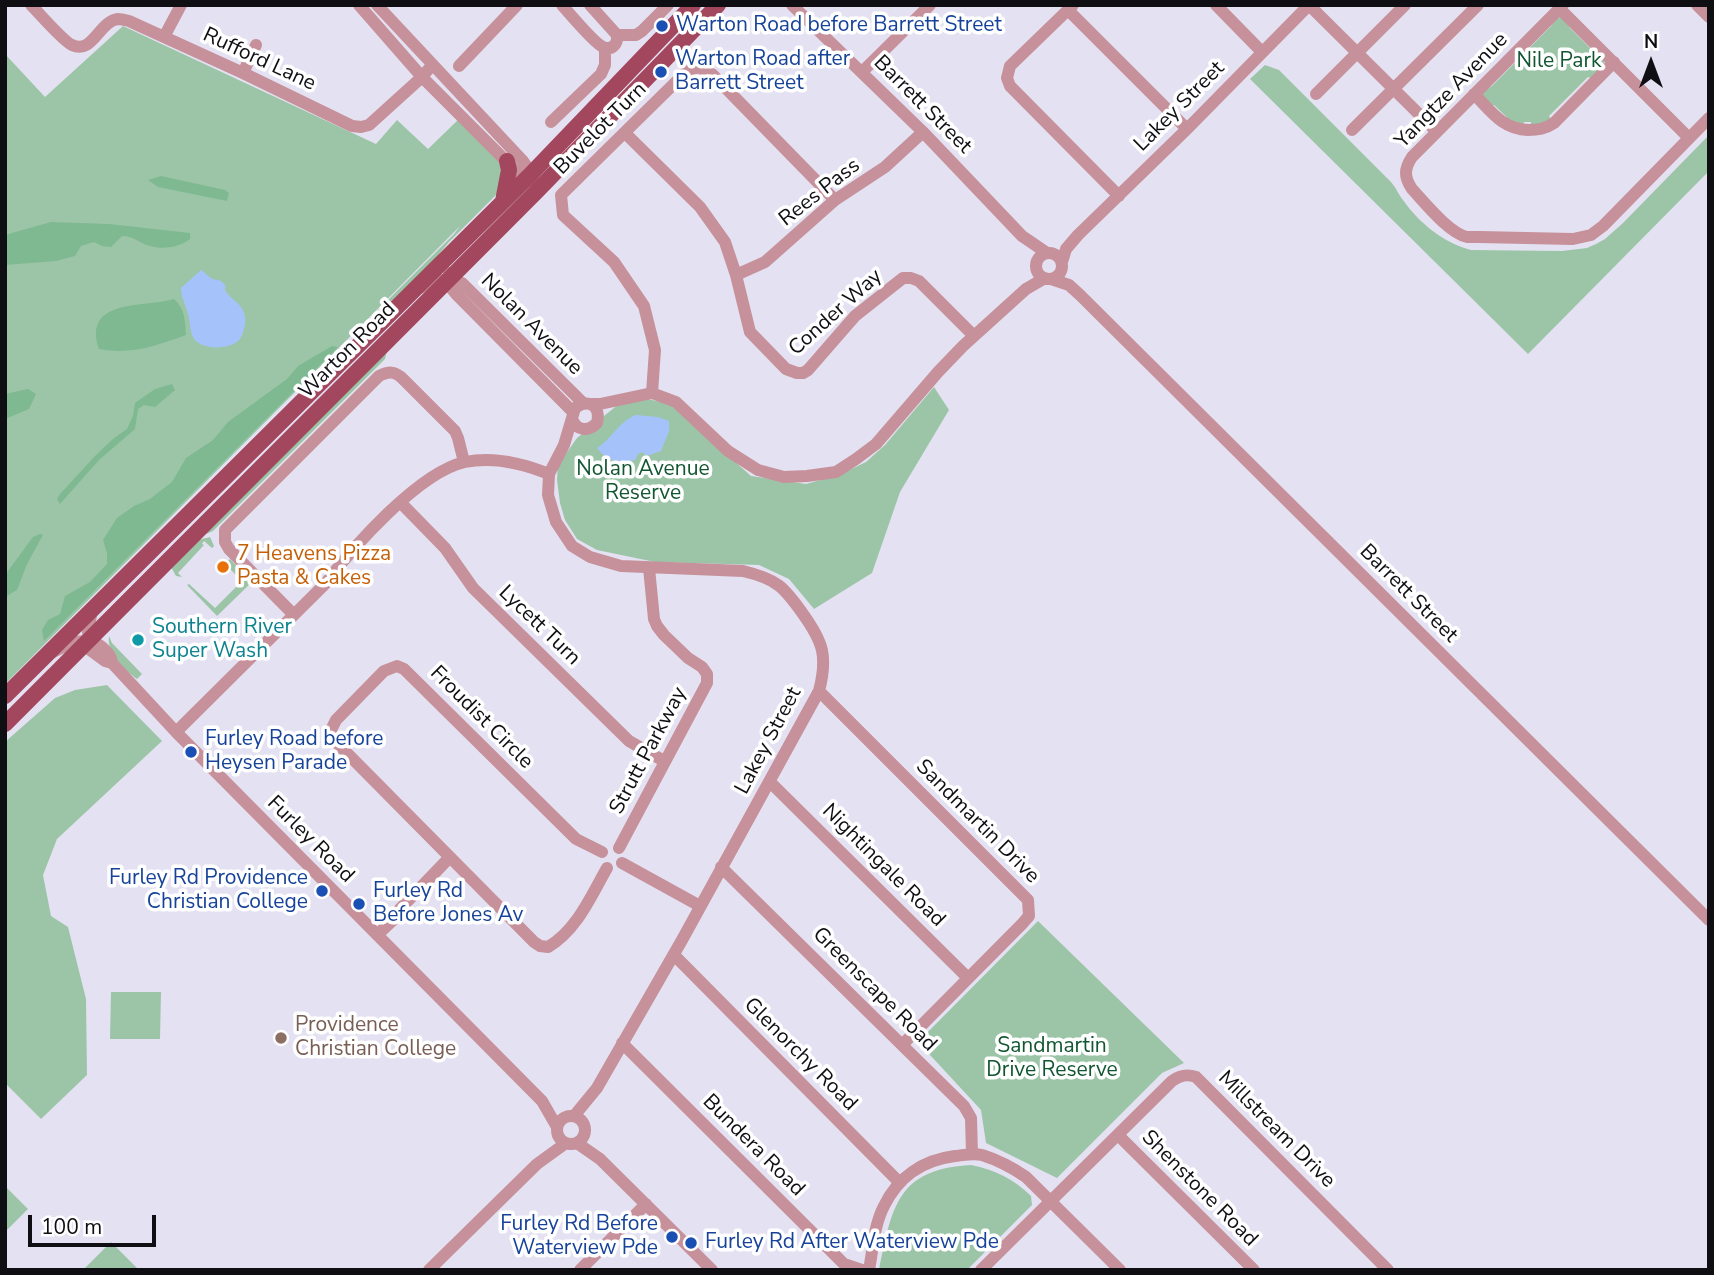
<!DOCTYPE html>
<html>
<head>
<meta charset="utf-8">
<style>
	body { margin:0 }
	#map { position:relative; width:1714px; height:1275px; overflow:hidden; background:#e4e2f2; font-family:"Nunito Sans",sans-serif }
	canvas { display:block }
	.frame { position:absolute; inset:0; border:7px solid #0f0e13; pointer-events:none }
	.north { position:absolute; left:1616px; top:28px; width:70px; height:70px; -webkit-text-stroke:5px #fff; paint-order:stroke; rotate:0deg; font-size:19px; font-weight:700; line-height:28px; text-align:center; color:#0f0e13 }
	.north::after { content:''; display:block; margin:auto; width:24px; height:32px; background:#0f0e13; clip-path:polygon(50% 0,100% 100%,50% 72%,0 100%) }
	.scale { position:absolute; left:28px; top:1215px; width:128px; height:32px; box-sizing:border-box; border:4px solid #0f0e13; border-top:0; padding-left:9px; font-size:21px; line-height:24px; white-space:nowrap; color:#0f0e13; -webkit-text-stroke:5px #fff; paint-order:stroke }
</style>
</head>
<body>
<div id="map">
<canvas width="1714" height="1275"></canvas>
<div class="frame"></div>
<div class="north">N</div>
<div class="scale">100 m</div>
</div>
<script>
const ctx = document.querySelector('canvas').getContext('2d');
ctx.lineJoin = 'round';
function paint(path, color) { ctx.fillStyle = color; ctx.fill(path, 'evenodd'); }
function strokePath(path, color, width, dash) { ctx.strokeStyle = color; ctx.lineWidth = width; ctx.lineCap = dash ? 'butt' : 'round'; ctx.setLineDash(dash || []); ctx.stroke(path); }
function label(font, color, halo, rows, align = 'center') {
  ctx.font = font + ' "Nunito Sans",sans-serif'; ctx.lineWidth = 7; ctx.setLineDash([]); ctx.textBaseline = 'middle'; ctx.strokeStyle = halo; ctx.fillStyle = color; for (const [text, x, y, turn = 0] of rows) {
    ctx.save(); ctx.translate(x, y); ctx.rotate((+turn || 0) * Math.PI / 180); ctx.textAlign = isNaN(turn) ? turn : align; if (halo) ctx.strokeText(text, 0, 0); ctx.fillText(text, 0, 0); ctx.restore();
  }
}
paint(new Path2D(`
	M1561,17L1570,25L1569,27L1597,55L1600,54L1604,59V64L1591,78L1588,77L1549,116L1551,119L1540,125H1531V122H1524L1523,125H1515L1494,105L1491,106L1484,99L1482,92L1492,86L1552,25L1555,18Z
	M123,26L376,144L397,120L428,149L460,118L502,163L499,191L494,197L449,242L423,273L376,319L372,316L454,234L460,226L5,684V54L45,97Z
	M1265,65L1279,70L1390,181C1396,187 1398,194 1403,200C1419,223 1444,243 1471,250L1562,251L1587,248L1596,244L1605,239L1623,223L1709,135V171L1528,354L1250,79Z
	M387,350L385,359L213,531L197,538Z
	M934,387L949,410L900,492L872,573L814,609L789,579L759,565L655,562L597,550L577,539L565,520L560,503L557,480L558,465L577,438L620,403L643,398L670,404L751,476L806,484L839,475L866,462L885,445Z
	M210,537L214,546L212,548L204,541L202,544L204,545L178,573L182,577L176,576L171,567L198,540Z
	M230,559L252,582L217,616L187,585L189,584L215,608L242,581L225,564Z
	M109,636L112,643L142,674L137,679C125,670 106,653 109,636Z
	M107,685L162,741L57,839L43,875L51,916L68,927L86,999L87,1075L41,1119L5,1083V742L55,698L75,690Z
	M1038,921L1184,1063L1162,1073L1057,1178L986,1143L981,1110L918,1042Z
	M111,992H161L160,1039H110Z
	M971,1165C995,1170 1014,1179 1031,1196L1032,1205L967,1270H879C892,1207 897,1169 971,1165Z
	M5,1186L28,1209L5,1232Z
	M111,1242L139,1270H83Z`), '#9cc5a8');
paint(new Path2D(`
	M161,176L225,190L229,193L227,201L158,187L148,180Z
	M51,222L109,224L190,233V239C180,247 163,250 150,246C139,243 134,236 122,236L111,247L102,246L94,242L81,246L75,256L56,261L5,265V235Z
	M174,299C185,309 185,320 186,335C155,346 132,355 99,349C82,298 144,308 174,299Z
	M332,346L338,347L44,641L42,630L48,620L60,614L65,596L90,582L107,564V553L103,540L117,518L134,506L150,499L172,482L186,458L213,440L228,422L287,379L298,366Z
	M172,384L175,390L155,407L144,405L138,409L135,429L99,460L60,504L57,499L60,494L96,455L114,438L127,429L133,416L135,403L155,389Z
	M28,389L36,394L29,409L5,419V394Z
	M40,534L43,535L27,564L17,590L5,597V575L33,537Z`), '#7eb991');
paint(new Path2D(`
	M201,270C206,273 208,277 213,279C218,281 220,279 223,283C229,289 222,286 227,293C232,300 241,303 244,313C247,320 244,333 240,339C231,350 204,350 195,340C189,332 191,323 188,314C186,305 181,298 181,288Z
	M636,415L658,417L669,421V431L661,451L647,456L642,452L638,454L635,460C619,464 607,461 597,448C612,439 619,421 636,415Z`), '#a5c3fa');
strokePath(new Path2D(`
	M31,5C40,14 63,41 72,45C93,55 99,21 118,19C121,19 125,20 129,21L243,73L352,126L361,127L369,125L422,77L432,65
	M359,5L422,77L521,176H533
	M377,5L523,161L527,167L529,181
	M562,5C570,14 594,43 603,47C613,51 618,43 617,35L590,5
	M792,5L923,132L1022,236L1047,253
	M1073,5L1010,66L1007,78L1010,86L1119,196
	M1216,5L1262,52
	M1309,5L1437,132
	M1563,5L1412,157C1404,169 1404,177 1412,189C1425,203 1449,233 1467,237C1471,237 1475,237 1479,237L1573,239L1591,235L1603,226L1709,118
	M1697,5L1709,17
	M1560,9L1689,138
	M1068,10L1187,129
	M617,35H636L642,31L668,5
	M164,37L181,5
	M459,66L517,5
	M862,72L930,5
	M243,73L256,45
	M1316,94L1405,5
	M1474,94C1491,111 1502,129 1528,130C1538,130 1545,129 1554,123L1614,62
	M551,122L601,74L605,65V48
	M1352,130L1478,5
	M625,133L700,207L725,242L736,275L750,332L786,369L797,373H803L808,370L855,316L903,278H911L919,281L974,336
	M1036 266a13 13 0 1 1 26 0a13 13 0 1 1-26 0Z
	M1062,262L1066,249L1078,235L1187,129L1309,5
	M449,273L451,288L456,294L573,412
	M736,275L765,262L835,200L885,167L923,132
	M1051,279L1069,285L1080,295L1709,920
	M420,288C435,280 446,277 462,283L583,403
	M652,393L655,350L644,306L614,262L563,215L561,195L686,72L698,67L712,74L835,200
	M591,404H600L652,393L676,402L728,451L758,470L784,477L807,476L836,472L856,459L876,444L938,372L963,346L1026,289L1045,278
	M572,419C577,431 588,432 597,423C601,406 589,398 575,408L564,445L549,474L548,495L556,522L572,546L590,557L621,566L743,571C777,579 784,587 803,614C823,642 828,656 819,691L682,940L597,1088L574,1116
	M401,503L445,548L473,588L629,741L664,761
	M92,610L88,632L90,650L105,661L112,663L176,732L542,1101L557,1127
	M294,615L229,549L225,542V530L379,376C389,371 395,371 403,379L455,431L458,438L464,462
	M53,652C68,644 88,634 103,648C108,653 111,655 112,663
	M819,691L1028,900L1029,916L1022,924L902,1045
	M176,732L325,584C353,547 419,472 465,462C494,456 522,463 549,474
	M770,782L968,978
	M619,848L707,683V674L702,667L688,658L664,635L657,626L654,619L649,568
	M602,852L576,839L404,669L397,666L384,671L336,720L331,730L332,738L534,942L540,946L548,947C577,930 591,896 607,868
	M622,863L700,906
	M721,867L964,1106L971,1118L972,1154
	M377,935L393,920L399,910L450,857
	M674,955L899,1182
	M622,1043L844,1264L862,1270
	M557 1130a14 14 0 1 1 28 0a14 14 0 1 1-28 0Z
	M1118,1135L1254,1270
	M577,1143L600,1159L712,1270
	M429,1270L537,1164L566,1143
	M580,1270L646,1204
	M869,1270C873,1249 874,1225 884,1206C898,1177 923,1160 955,1156C964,1155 974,1153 982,1155C998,1160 1013,1168 1026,1177L1120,1270
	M981,1270L1172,1081C1180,1075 1187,1074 1196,1077L1388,1270`), '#c6919a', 12);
strokePath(new Path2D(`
	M503,201L509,170L507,161
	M5,696L529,176L693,5
	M5,724L536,192L718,5`), '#a3475e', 16);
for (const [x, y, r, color] of [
	[662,26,7,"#1a4fb4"],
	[661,72,7,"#1a4fb4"],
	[223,567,7,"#e8710a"],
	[138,640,7,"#0f9aa8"],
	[191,752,7,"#1a4fb4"],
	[322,891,7,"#1a4fb4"],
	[359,904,7,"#1a4fb4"],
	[281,1038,7,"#8d6e63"],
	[672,1237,7,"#1a4fb4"],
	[691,1243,7,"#1a4fb4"]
]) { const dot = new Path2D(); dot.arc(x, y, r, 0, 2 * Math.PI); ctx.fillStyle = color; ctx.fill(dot); strokePath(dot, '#fff', 2.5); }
label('21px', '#164399', '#fff', [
	["Warton Road before Barrett Street",676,26],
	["Warton Road after",675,60],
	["Barrett Street",675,84],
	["Furley Road before",205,740],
	["Heysen Parade",205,764],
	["Furley Rd Providence",308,879,"right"],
	["Christian College",308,903,"right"],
	["Furley Rd",373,892],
	["Before Jones Av",373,916],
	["Furley Rd Before",658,1225,"right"],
	["Waterview Pde",658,1249,"right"],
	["Furley Rd After Waterview Pde",705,1243]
], 'left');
label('21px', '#0f0e13', '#fff', [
	["Rufford Lane",259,60,25],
	["Yangtze Avenue",1452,91,-46],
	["Barrett Street",922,105,45],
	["Lakey Street",1180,107,-45],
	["Buvelot Turn",601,129,-45],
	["Rees Pass",820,193,-38],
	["Conder Way",836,313,-42],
	["Nolan Avenue",531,325,45],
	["Warton Road",348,351,-45],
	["Barrett Street",1408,594,45],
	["Lycett Turn",539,626,44],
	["Froudist Circle",481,718,45],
	["Lakey Street",769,741,-62],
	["Strutt Parkway",649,751,-62],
	["Sandmartin Drive",977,822,45],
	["Furley Road",310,840,45],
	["Nightingale Road",883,866,45],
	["Greenscape Road",874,990,45],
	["Glenorchy Road",800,1055,45],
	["Millstream Drive",1276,1130,45],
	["Bundera Road",753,1146,45],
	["Shenstone Road",1199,1189,45]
]);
label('21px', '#115630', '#fff', [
	["Nile Park",1559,62],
	["Nolan Avenue",643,470],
	["Reserve",643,494],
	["Sandmartin",1052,1047],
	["Drive Reserve",1052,1071]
]);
label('21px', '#c56008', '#fff', [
	["7 Heavens Pizza",237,555],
	["Pasta & Cakes",237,579]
], 'left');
label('21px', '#0d838f', '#fff', [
	["Southern River",152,628],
	["Super Wash",152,652]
], 'left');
label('21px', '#785e54', '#fff', [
	["Providence",295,1026],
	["Christian College",295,1050]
], 'left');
</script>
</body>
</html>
